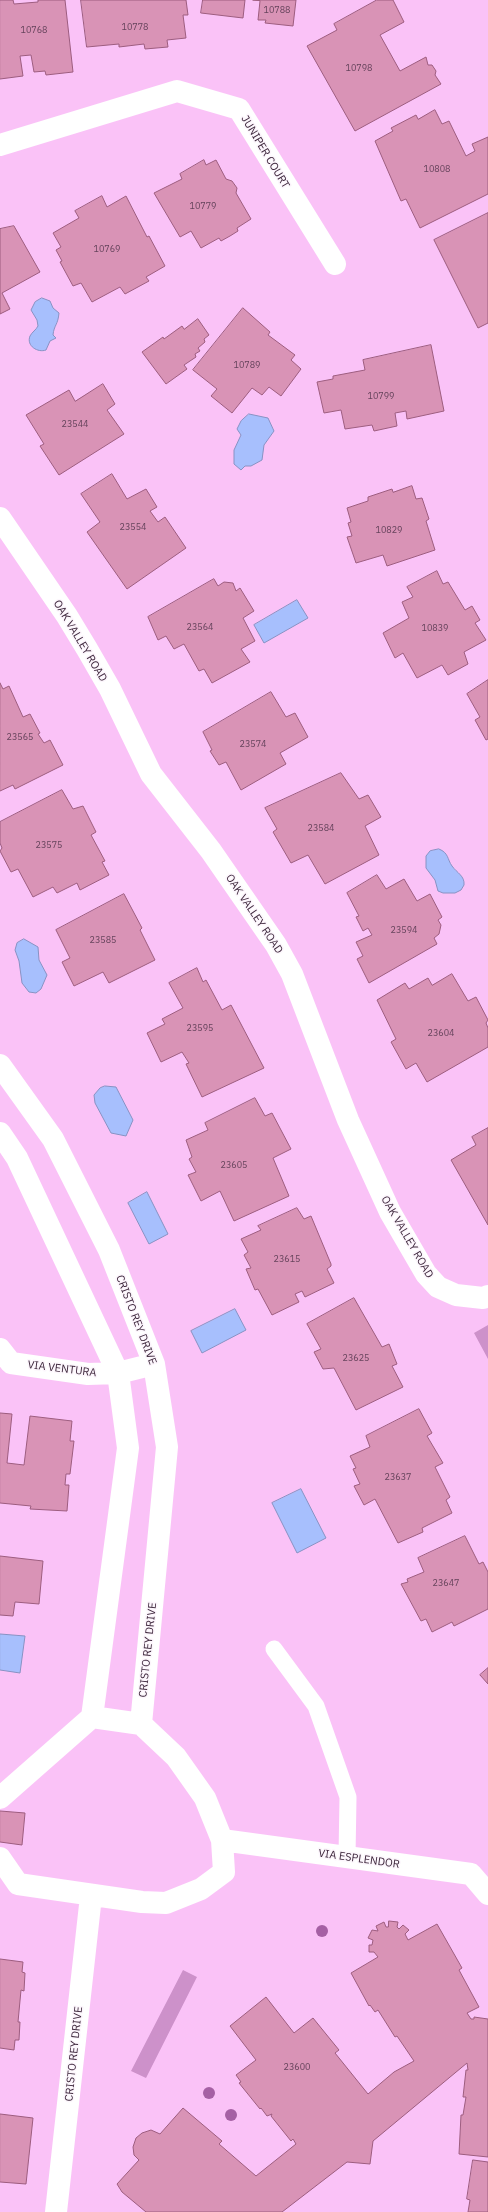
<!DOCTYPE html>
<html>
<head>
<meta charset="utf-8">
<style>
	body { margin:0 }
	canvas { display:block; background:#fac2f7 }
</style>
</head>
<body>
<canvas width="488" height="2212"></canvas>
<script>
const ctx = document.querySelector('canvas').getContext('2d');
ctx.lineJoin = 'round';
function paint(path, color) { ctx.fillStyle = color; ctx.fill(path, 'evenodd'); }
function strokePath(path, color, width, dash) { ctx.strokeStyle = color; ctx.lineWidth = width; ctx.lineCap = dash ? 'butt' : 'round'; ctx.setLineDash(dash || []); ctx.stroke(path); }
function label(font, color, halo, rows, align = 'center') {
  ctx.font = font + ' "IBM Plex Sans",sans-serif'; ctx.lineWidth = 3; ctx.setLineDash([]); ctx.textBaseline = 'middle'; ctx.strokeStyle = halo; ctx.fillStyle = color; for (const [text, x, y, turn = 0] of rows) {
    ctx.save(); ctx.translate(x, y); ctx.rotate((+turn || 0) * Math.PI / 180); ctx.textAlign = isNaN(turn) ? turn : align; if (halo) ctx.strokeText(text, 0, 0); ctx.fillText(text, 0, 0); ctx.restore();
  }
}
paint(new Path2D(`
	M488,1325V1359L474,1333Z
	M183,1970L197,1977L146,2078L131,2071Z`), '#cd91ca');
const water = new Path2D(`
	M42,298L50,301L53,308L59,313C58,325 54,325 53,335L56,338L50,341L46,350C38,353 26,346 30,336C32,332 36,330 38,326L37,320L31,310L35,302Z
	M249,414L268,418L274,431L264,445L262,460L251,466H245L241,470L234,464V450L241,435L237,429L241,421Z
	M297,600L308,618L264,643L254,625Z
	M439,849C449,853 447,859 452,866C457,873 465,876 464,885L461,890L455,893H443L438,891L435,880L426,868V856L430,851Z
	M24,939L38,947L39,960L47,975L41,989L36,993L29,992L22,983L19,961L15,950L17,943Z
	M105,1086L116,1087L133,1120L126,1136L111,1133L95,1103L94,1095L100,1088Z
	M147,1192L168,1234L149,1244L128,1203Z
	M235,1309L246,1330L202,1353L191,1331Z
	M301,1489L326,1538L297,1553L272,1503Z
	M0,1634L25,1636L20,1673L0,1670Z`);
paint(water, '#a7bffd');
strokePath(water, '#8892c3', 1);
const building = new Path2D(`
	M0,0H13L14,4L38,2V0H65L73,72L46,75L45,71L34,72L31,55L20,56L23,76L0,79Z
	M81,0H186L188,15H183L186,38L167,40L168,47L145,49L144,44L119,47V44L87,47Z
	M203,0H245L243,18L201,13Z
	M253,0H296L293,26L265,23L266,20H258L260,1Z
	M377,0H393L404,22L380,35L400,71L426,57L428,65H432L436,71L435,75L441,84L355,131L307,46L337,30L334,24Z
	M435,110L442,124L449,121L466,156L475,151L472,144L488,137V194L420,228L406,199L401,201L375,141L393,131L391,128L416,115L418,119Z
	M204,160L206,165L216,160L226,179L232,181L237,188L236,193L251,219L237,228L238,231L230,236L221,241L219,238L201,248L191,231L180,237L154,193L182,179L180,174Z
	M102,196L107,207L126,196L147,237L149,236L165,266L146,277L149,281L125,294L120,287L92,302L81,283L73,286L60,262L62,261L56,250L61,247L53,233L79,218L75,211Z
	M488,213V323L478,328L434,240Z
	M14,226L40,272L2,293L10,309L0,314V229Z
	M243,308L270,332L268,335L295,355L291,360L301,369L281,396L269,387L262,395L252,388L232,413L211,396L217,389L193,370Z
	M198,319L209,335L204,339L205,342L198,348L200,351L195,354L196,357L184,365L187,369L166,384L142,352L163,337L164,339L182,326L184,329Z
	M431,345L444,411L407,419L406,411L395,413L397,426L374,431L372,425L345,429L341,410L324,413L317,382L333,379V376L365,370L363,360Z
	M103,384L115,404L107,410L124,434L59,475L40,446L44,444L26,415L69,390L75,401Z
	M112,474L127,499L146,489L157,507L150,511L158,522L165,517L186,548L127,589L87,532L100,522L81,494Z
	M412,486L416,499L422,498L429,519L426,521L435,550L387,566L383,555L356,563L347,537L352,536L348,523L351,522L347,508L368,501V497L392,489L393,492Z
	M437,571L443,584L448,582L465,610L472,606L480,620L475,623L486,640L464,652L468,664L448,675L442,665L417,678L403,653L395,658L383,633L409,618L402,602L413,597L407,587Z
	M214,579L218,586L224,582L233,583L236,591L240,588L254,611L243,618L255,641L241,649L250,662L212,683L204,669L199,671L184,644L174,649L166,636L158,640L148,617Z
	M488,680V739L486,740L475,720L480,717L467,694Z
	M0,683L3,689L9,686L23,717L30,714L40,733L38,734L44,743L50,740L63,765L15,789L13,785L0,791Z
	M271,692L286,717L295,713L308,737L280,753L286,764L241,790L226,762L219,765L210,751L212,750L203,732Z
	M341,773L359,799L368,795L381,817L365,826L379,855L325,884L308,855L291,863L273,832L277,829L265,808Z
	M62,790L73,809L83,806L96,832L91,835L105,861L102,862L109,875L80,890L77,883L57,893L53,887L33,897L18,869L11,872L0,851L2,848L0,843V822Z
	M377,875L386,889L404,879L417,901L430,894L442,917L438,920L441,925L439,934L434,938L437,944L369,983L357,959L363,956L356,942L372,935L368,928L363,931L356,917L359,916L347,893Z
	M124,894L142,928L140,930L155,960L109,983L103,972L74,986L62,962L70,958L56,930Z
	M197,968L203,982L206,980L222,1010L231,1005L264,1068L202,1097L186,1064L189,1063L182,1052L161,1062L147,1033L165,1024L162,1019L183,1008L169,983Z
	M452,974L468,1001L476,997L488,1020L486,1023L488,1028V1047L427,1082L416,1063L406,1069L391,1042L396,1039L377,1000L405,983L409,989L428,978L432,985Z
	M255,1098L265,1116L272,1113L291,1149L273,1158L289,1196L234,1221L220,1191L201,1201L188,1175L196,1172L189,1159L192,1157L186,1140L208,1130L205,1123Z
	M488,1128V1225L451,1160L476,1145L472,1137Z
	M297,1208L304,1219L311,1216L331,1264V1266L327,1269L334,1283L305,1297L302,1291L295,1294L299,1302L272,1315L258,1289L255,1290L246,1269L251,1268L244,1255L248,1252L241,1239L261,1230L258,1226Z
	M354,1298L382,1347L389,1344L397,1364L392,1366L403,1387L356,1410L334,1368L323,1369L314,1352L321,1349L307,1324Z
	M419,1409L432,1433L427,1436L443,1463L435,1467L450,1497L446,1500L452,1513L422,1528L423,1532L398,1543L375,1499L364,1505L354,1486L360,1484L353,1469L356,1468L350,1456L370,1447L366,1436Z
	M0,1413L12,1414L7,1463L24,1465L30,1416L72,1421L70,1441H74L70,1474H66L65,1485H69L67,1511L30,1509L31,1506L0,1503Z
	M465,1536L479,1564L483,1562L488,1572V1609L454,1626L452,1622L432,1632L426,1619L421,1621L401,1584L408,1582L407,1579L424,1572L418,1558Z
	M0,1556L43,1561L39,1604L15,1602L13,1616L0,1615Z
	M488,1668V1684L480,1675Z
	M0,1811L25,1813L22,1845L0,1842Z
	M389,1921L398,1922L397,1927L399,1929L403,1925L409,1930L405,1934L408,1940L437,1924L462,1968L459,1970L479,2007L467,2013L471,2019H474V2017L488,2019V2157L459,2154L461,2115H463L466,2097H463L466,2070H468L467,2063L373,2141L370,2164L347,2162L282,2212H146L122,2192L117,2184L139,2160L134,2155L133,2147L136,2138L142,2133L151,2130L160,2134L183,2108L222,2141L219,2144L256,2176L296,2144L293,2139L291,2141L271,2116L272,2114L267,2116L261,2108L260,2109L239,2083L241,2082L236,2075L256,2060L230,2026L266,1997L294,2033L313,2018L339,2050L335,2053L368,2094L394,2072L414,2061L397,2036L395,2037L378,2010L375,2012L370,2005L369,2006L351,1973L378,1957L374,1952H369V1945H372L373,1940L368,1938L372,1930L378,1931L376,1926L384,1922L386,1927H388Z
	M0,1959L23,1962L22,1972L25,1973L24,1991L21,1990L18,2022H20L19,2040H15L14,2050L0,2048Z
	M0,2114L33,2118L26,2184L0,2182Z
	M473,2160L488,2162V2212H468L470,2200L467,2199Z`);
paint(building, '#d993b6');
strokePath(building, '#9d5d7f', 1);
strokePath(new Path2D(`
	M274,1649L316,1706L348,1797L347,1857`), '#fff', 17);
strokePath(new Path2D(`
	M0,145L177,91L239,109L335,264
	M0,518L67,616L87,649L110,689L151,774L211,851L276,945L292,974L348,1120L390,1212L426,1274L438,1287L456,1295L483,1298L488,1296
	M0,1065L53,1139L109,1250L154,1364L167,1447L141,1724
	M0,1133L17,1158L118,1373L128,1448L92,1717L0,1798
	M0,1349L11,1363L88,1374L118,1373L154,1364
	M222,1840L471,1874L488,1894
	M0,1858L18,1884L142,1902L166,1903L201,1889L224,1872L222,1840L205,1798L176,1757L141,1724L92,1717
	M56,2212L91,1896`), '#fff', 22);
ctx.fillStyle = '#a560a4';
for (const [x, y] of [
	[322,1931],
	[209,2093],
	[231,2115]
]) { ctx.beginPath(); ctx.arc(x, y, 6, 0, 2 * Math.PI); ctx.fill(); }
label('9px', '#65435b', null, [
	["10788",277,10],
	["10778",135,27],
	["10768",34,30],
	["10798",359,68],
	["10808",437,169],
	["10779",203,206],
	["10769",107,249],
	["10789",247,365],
	["10799",381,396],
	["23544",75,424],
	["23554",133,527],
	["10829",389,530],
	["23564",200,627],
	["10839",435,628],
	["23565",20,737],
	["23574",253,744],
	["23584",321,828],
	["23575",49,845],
	["23594",404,930],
	["23585",103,940],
	["23595",200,1028],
	["23604",441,1033],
	["23605",234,1165],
	["23615",287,1259],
	["23625",356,1358],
	["23637",398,1477],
	["23647",446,1583],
	["23600",297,2067]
]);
label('11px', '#3e283d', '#fcf6fc', [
	["JUNIPER COURT",265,152,59],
	["OAK VALLEY ROAD",80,641,59],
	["OAK VALLEY ROAD",254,914,56],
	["OAK VALLEY ROAD",407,1237,60],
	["CRISTO REY DRIVE",136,1320,69],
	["VIA VENTURA",62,1369,7],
	["CRISTO REY DRIVE",148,1650,-84],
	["VIA ESPLENDOR",359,1859,8],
	["CRISTO REY DRIVE",74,2054,-84]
]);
</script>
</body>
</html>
